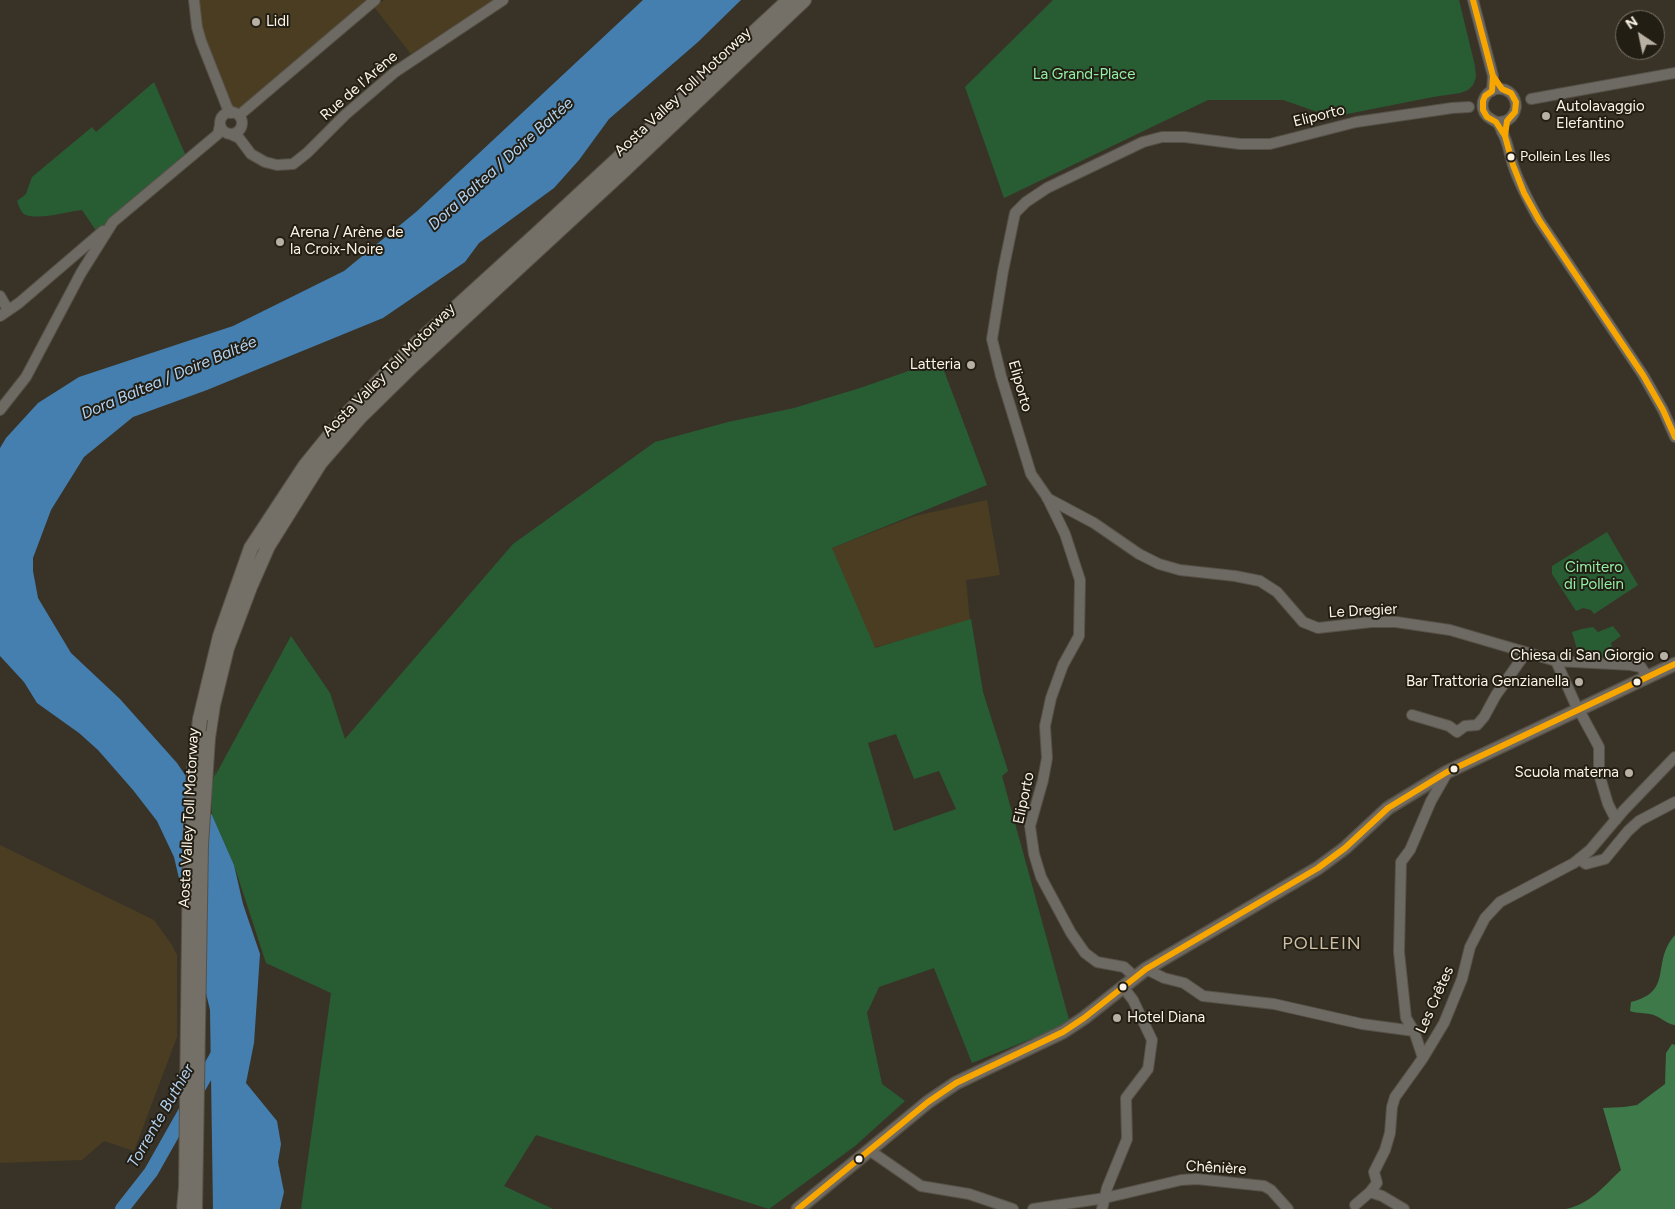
<!DOCTYPE html>
<html>
<head>
<meta charset="utf-8">
<style>
	body { margin:0 }
	#map { position:relative; width:1675px; height:1209px; overflow:hidden; background:#393327; font-family:Figtree,sans-serif }
	canvas { display:block }
	.north { position:absolute; left:1615px; top:10px; width:50px; height:50px; box-sizing:border-box; background:#231e14; border:1px solid #797468; border-radius:50%; rotate:326deg; font-size:14px; font-weight:700; line-height:20px; text-align:center; color:#fbf4e6 }
	.north::after { content:''; display:block; margin:auto; width:18px; height:22px; background:#b7b0a3; clip-path:polygon(50% 0,100% 100%,50% 72%,0 100%) }
</style>
</head>
<body>
<div id="map">
<canvas width="1675" height="1209"></canvas>
<div class="north">N</div>
</div>
<script>
const ctx = document.querySelector('canvas').getContext('2d');
ctx.lineJoin = 'round';
function paint(path, color) { ctx.fillStyle = color; ctx.fill(path, 'evenodd'); }
function strokePath(path, color, width, dash) { ctx.strokeStyle = color; ctx.lineWidth = width; ctx.lineCap = dash ? 'butt' : 'round'; ctx.setLineDash(dash || []); ctx.stroke(path); }
function label(font, color, halo, rows, align = 'center') {
  ctx.font = font + ' Figtree,sans-serif'; ctx.lineWidth = 4; ctx.setLineDash([]); ctx.textBaseline = 'middle'; ctx.strokeStyle = halo; ctx.fillStyle = color; for (const [text, x, y, turn = 0] of rows) {
    ctx.save(); ctx.translate(x, y); ctx.rotate((+turn || 0) * Math.PI / 180); ctx.textAlign = isNaN(turn) ? turn : align; if (halo) ctx.strokeText(text, 0, 0); ctx.fillText(text, 0, 0); ctx.restore();
  }
}
paint(new Path2D(`
	M198,0H370L236,112L218,76L200,27Z
	M384,0H495L411,54L374,7Z
	M987,500L1000,575L966,580L970,621L873,648L832,548L915,516Z
	M0,845L154,920L172,945L177,955V1037L134,1151L104,1141L82,1160L0,1163Z`), '#4a3d22');
paint(new Path2D(`
	M1053,0H1459L1475,66L1476,77L1473,85L1468,90L1460,93L1433,97L1332,117L1283,100H1208L1004,198L965,87Z
	M154,82L185,154L97,232L82,210C69,211 30,223 22,212C20,209 18,204 17,201L26,194L32,177L92,127L96,132Z
	M940,360L987,485L832,548L875,648L971,619L983,692L1008,771L1002,776L1070,1023L972,1063L934,968L879,987L867,1013L882,1084L905,1101L855,1146L769,1209L536,1135L504,1186L553,1209H301L331,993L266,963L234,865L212,815L211,786L217,767L215,776L291,636L330,693L345,739L513,544L655,442L728,422L794,408L860,388ZM896,734L914,779L939,771L956,809L894,831L868,743Z
	M1607,532L1638,585L1594,614L1591,610L1583,608L1576,611L1552,574V566Z
	M1613,626L1621,636L1611,643L1615,660L1587,659L1579,656L1572,632L1582,629L1593,627L1598,632Z`), '#285d34');
paint(new Path2D(`
	M1675,935V1025C1667,1024 1663,1019 1656,1016C1648,1012 1638,1014 1630,1011L1631,1002C1675,991 1650,963 1675,935Z
	M1672,1044L1675,1045V1209H1566C1590,1204 1604,1186 1621,1170L1603,1108L1624,1107L1637,1105L1665,1084L1666,1053Z`), '#3e794a');
paint(new Path2D(`
	M643,0H741L698,42L609,119L579,160L554,188L479,243L465,262L383,318L207,390L133,417L84,457L51,510L33,558V571L38,598L71,653L120,699L177,763L212,815L234,865L243,904L260,954L254,1043L246,1083L277,1121L281,1144L278,1162L284,1192L280,1209H213L210,1010L174,857L157,821L133,790L98,750L79,733L37,703L24,682L0,656V448L6,438L38,403L79,377L233,326L344,271L416,212Z`), '#447fb0');
strokePath(new Path2D(`
	M122,1209L151,1172L220,1050`), '#447fb0', 14);
const minor = new Path2D(`
	M194,0L197,27L201,41L227,107L231,113
	M1473,0L1493,76L1492,91
	M1531,99L1675,73
	M243,112L375,0
	M220 123a11 11 0 1 1 22 0a11 11 0 1 1-22 0Z
	M1496,122C1507,123 1514,118 1516,107C1516,96 1508,87 1496,89C1487,91 1481,100 1483,109C1485,117 1490,118 1496,122C1499,124 1501,129 1502,132C1508,141 1509,154 1513,165C1519,184 1529,202 1539,220L1643,375L1663,410L1675,437
	M230,134L239,138L251,154L265,162L277,165L293,164L307,153L345,115L395,72L503,0
	M0,296L8,310
	M0,316L19,303L103,231
	M0,410L26,377L81,273L113,222L218,134L220,125
	M1047,498L1094,523L1139,554L1159,564L1180,570L1235,576L1260,581L1277,592L1303,622L1318,628L1371,622H1396L1450,630L1556,661L1631,665L1641,667L1645,673L1651,676
	M1556,661L1578,710
	M1579,710L1599,747V774L1608,804L1616,820
	M1412,715L1449,726L1457,732L1465,726L1477,725L1484,717L1496,695L1525,654
	M1579,859L1586,864L1605,859L1628,831L1639,821L1675,802
	M1146,969L1164,978L1184,983L1203,996L1274,1004L1362,1024L1414,1031
	M1135,977L1124,967L1097,962L1085,953L1071,933L1041,877L1034,854L1030,826L1043,780L1047,758L1045,726L1051,698L1063,665L1079,636L1080,580L1065,534L1047,497L1031,474L1001,376L992,339L1003,271L1015,213L1026,202L1047,188L1143,142L1162,137H1185L1240,144H1270L1356,122L1452,108L1469,107
	M1423,1058L1414,1031L1406,1018L1399,952L1401,862L1410,850L1431,801L1447,773
	M869,1150L921,1186L969,1194L1013,1209
	M1370,1192L1377,1183L1374,1172L1385,1150L1390,1133L1392,1107L1395,1097L1423,1058L1444,1023L1462,979L1470,947L1485,918L1500,902L1574,863L1590,850L1624,810L1675,757
	M1355,1205L1370,1192L1382,1196L1404,1209
	M1033,1209L1105,1198L1181,1180L1197,1179L1264,1186L1271,1190L1288,1209
	M1102,1209L1107,1188L1127,1139L1126,1098L1148,1069L1152,1040L1133,1000L1123,987`);
const major = new Path2D(`
	M798,1209L928,1102L956,1083L1063,1032L1084,1018L1146,969L1318,868L1345,848L1388,808L1447,772L1675,664`);
const highway = new Path2D(`
	M200,719L220,636L251,548L305,466L348,413L404,355L538,233L789,0
	M208,738L213,705L227,648L250,587L268,546L320,463L360,417L413,365L623,171L804,0`);
strokePath(minor, '#565147', 12);
strokePath(major, '#565147', 15);
strokePath(highway, '#565147', 16);
strokePath(minor, '#6d6963', 10);
strokePath(major, '#6f6960', 12);
strokePath(highway, '#746f67', 14);
const highwayBridge = new Path2D(`
	M184,1209L186,1187L190,846L194,769L200,719
	M195,1209L201,845L208,738`);
strokePath(highwayBridge, '#565147', 16, []);
strokePath(highwayBridge, '#746f67', 14);
strokePath(new Path2D(`
	M1473,0L1493,76L1492,91L1485,96L1483,101V110L1487,117L1496,122L1505,136L1513,165L1524,193L1539,220L1643,375L1663,410L1675,437
	M1493,76L1502,89L1511,93L1516,102L1515,112L1507,121L1505,136
	M798,1209L928,1102L956,1083L1063,1032L1084,1018L1146,969L1318,868L1345,848L1388,808L1447,772L1675,664`), '#f7a600', 6);
for (const [x, y, r, color] of [
	[256,22,5,"#b7b0a3"],
	[1546,116,5,"#b7b0a3"],
	[1511,157,4.5,"#fbf4e6"],
	[280,242,5,"#b7b0a3"],
	[971,365,5,"#b7b0a3"],
	[1664,656,5,"#b7b0a3"],
	[1579,682,5,"#b7b0a3"],
	[1637,682,4.5,"#fbf4e6"],
	[1454,769,4.5,"#fbf4e6"],
	[1629,773,5,"#b7b0a3"],
	[1123,987,4.5,"#fbf4e6"],
	[1117,1018,5,"#b7b0a3"],
	[859,1159,4.5,"#fbf4e6"]
]) { const dot = new Path2D(); dot.arc(x, y, r, 0, 2 * Math.PI); ctx.fillStyle = color; ctx.fill(dot); strokePath(dot, '#231e14', 2); }
label('14px', '#fbf4e6', '#231e14', [
	["Pollein Les Iles",1520,157]
], 'left');
label('15px', '#fbf4e6', '#231e14', [
	["Lidl",266,22],
	["Autolavaggio",1556,107],
	["Elefantino",1556,124],
	["Arena / Arène de",290,233],
	["la Croix-Noire",290,250],
	["Latteria",961,365,"right"],
	["Chiesa di San Giorgio",1654,656,"right"],
	["Bar Trattoria Genzianella",1569,682,"right"],
	["Scuola materna",1619,773,"right"],
	["Hotel Diana",1127,1018]
], 'left');
label('15px', '#92f0a5', '#231e14', [
	["La Grand-Place",1084,75],
	["Cimitero",1594,568],
	["di Pollein",1594,585]
]);
label('15px', '#fbf4e6', '#231e14', [
	["Rue de l'Arène",359,86,-41],
	["Aosta Valley Toll Motorway",683,92,-43],
	["Eliporto",1319,116,-14],
	["Aosta Valley Toll Motorway",389,370,-45],
	["Eliporto",1020,386,74],
	["Le Dregier",1363,611,-3],
	["Eliporto",1024,798,-78],
	["Aosta Valley Toll Motorway",189,818,-87],
	["Les Crêtes",1435,1000,-66],
	["Chênière",1216,1168,3]
]);
label('italic 16px', '#b2d3f1', '#231e14', [
	["Dora Baltea / Doire Baltée",501,164,-42],
	["Dora Baltea / Doire Baltée",169,378,-23],
	["Torrente Buthier",161,1116,-60]
]);
ctx.letterSpacing = '1px';
label('18px', '#cdc0a5', '#231e14', [
	["POLLEIN",1322,944]
]);
ctx.letterSpacing = '0px';
</script>
</body>
</html>
